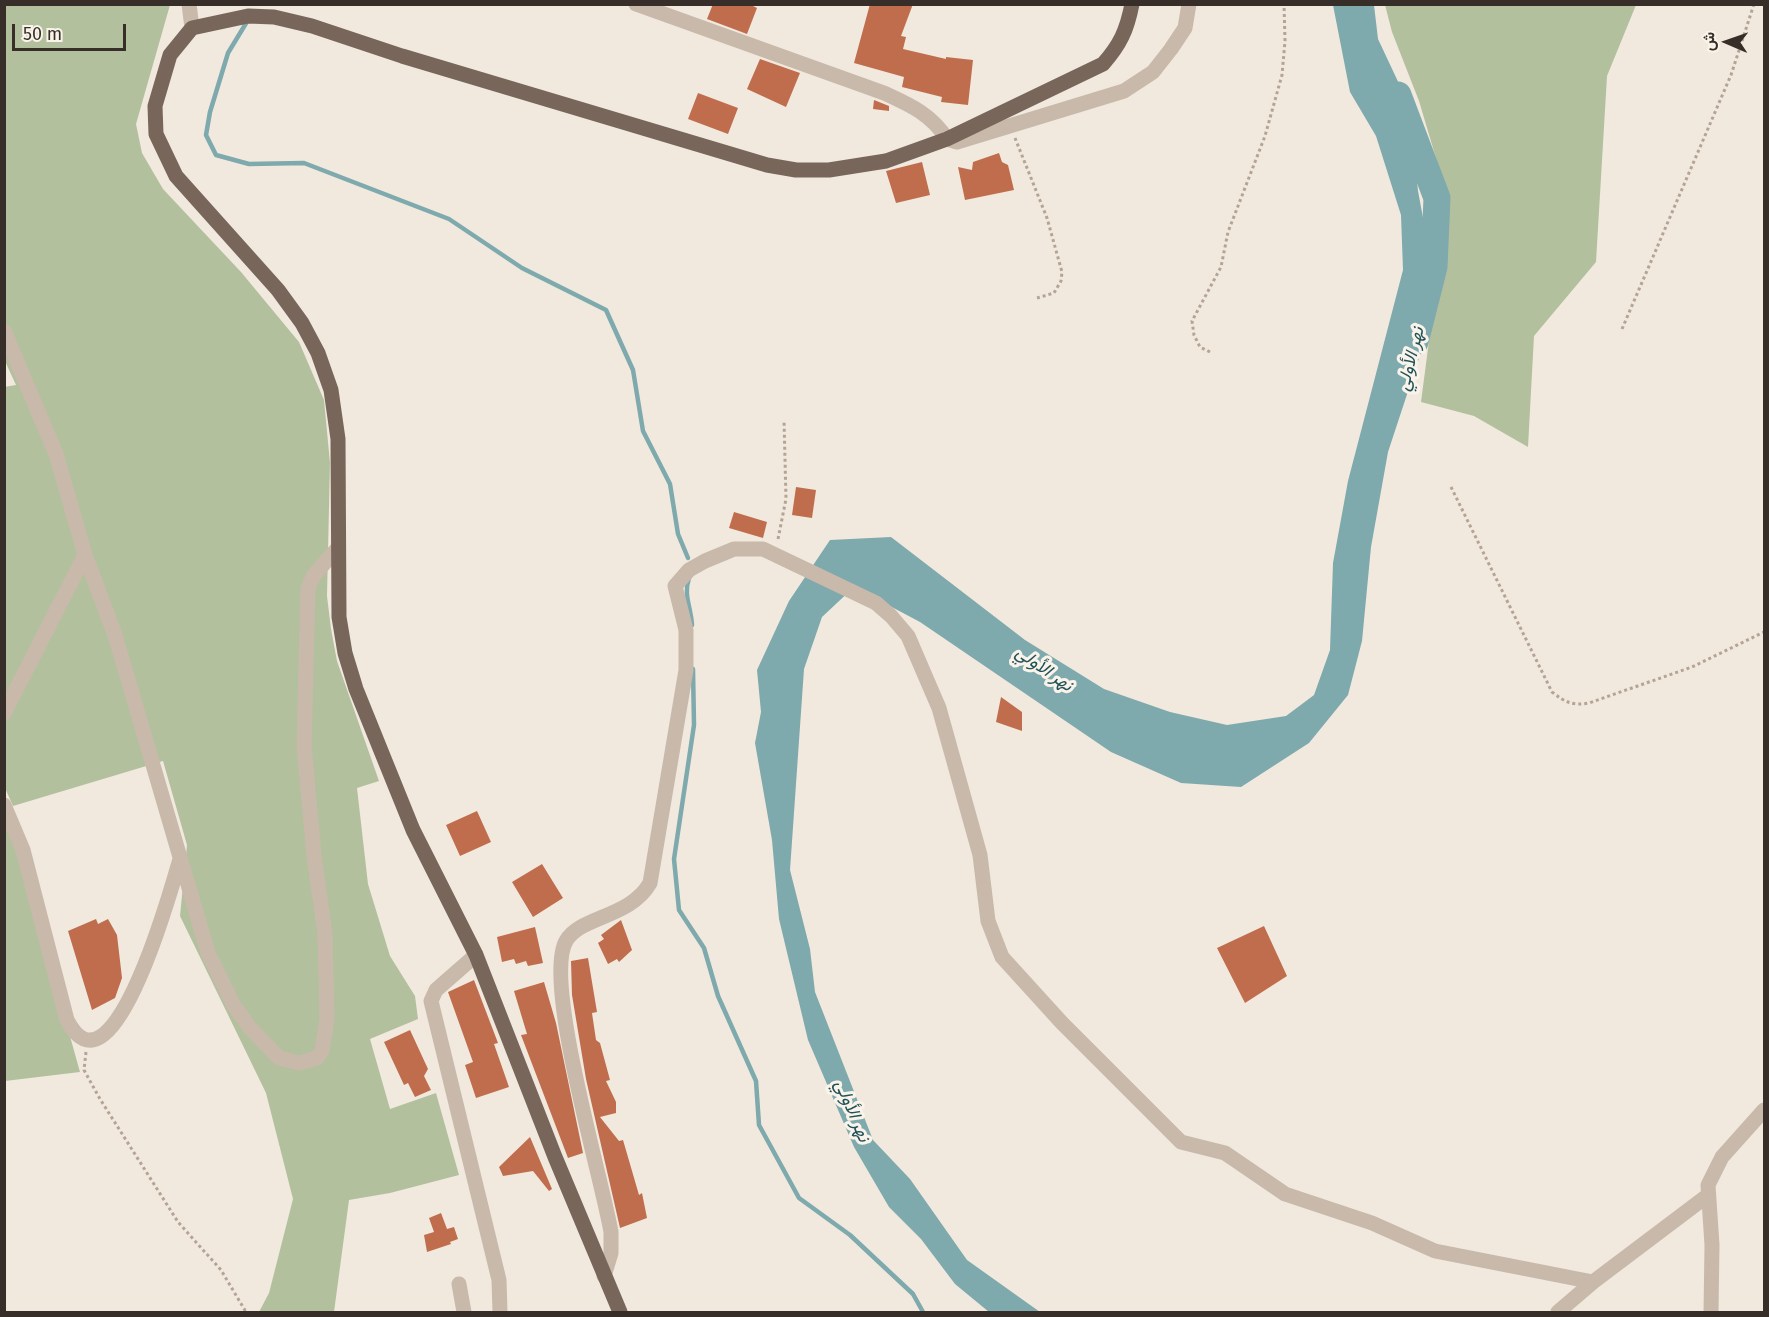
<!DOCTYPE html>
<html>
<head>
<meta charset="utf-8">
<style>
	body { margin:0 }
	#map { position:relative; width:1769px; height:1317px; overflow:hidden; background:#f1e9de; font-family:"Fira Sans",Vazirmatn,sans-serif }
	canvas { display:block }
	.frame { position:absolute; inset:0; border:6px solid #372e29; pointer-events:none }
	.north { position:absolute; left:1697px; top:12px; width:60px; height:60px; -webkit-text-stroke:4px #f9f3ea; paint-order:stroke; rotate:272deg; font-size:16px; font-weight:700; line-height:24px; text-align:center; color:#372e29 }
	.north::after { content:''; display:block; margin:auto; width:21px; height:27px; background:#372e29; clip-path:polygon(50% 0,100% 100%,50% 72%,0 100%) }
	.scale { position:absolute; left:12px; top:24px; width:114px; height:27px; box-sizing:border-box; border:3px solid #372e29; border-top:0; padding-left:8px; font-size:18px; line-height:21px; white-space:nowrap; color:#372e29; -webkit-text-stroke:4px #f9f3ea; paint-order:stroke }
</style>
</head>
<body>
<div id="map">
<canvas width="1769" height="1317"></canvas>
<div class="frame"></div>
<div class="north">ش</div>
<div class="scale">50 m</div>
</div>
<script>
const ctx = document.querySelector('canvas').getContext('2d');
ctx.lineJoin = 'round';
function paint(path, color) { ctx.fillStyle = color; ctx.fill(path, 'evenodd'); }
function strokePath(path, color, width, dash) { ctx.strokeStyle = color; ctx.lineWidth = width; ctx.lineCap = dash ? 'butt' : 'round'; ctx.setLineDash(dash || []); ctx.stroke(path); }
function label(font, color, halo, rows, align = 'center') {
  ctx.font = font + ' "Fira Sans",Vazirmatn,sans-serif'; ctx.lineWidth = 6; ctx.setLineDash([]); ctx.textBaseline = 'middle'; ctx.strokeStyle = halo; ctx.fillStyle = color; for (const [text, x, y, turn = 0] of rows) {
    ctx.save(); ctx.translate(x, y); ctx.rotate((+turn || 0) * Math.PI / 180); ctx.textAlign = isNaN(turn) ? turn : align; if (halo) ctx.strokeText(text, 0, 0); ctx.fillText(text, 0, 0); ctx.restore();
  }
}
paint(new Path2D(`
	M4,5H170L136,124L142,153L163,189L241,272L299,342L324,400L330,463L327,596L331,629L337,661L379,781L357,788L368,884L390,956L415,996L418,1019L370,1039L390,1109L436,1093L459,1175L390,1193L349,1200L334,1312H259L269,1293L293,1199L266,1093L180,916L187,845L163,761L13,806L5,788L4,387L16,385L4,359Z
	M1385,5H1636L1607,76L1596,262L1534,336L1528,447L1474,416L1421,402L1441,249L1444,185L1419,101L1392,32Z
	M4,824L19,854L80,1072L5,1081Z`), '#b3c09e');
paint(new Path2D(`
	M1333,5H1374L1378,39L1409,105L1418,191L1429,250L1419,358L1388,452L1371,547L1362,641L1348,695L1309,743L1241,787L1181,783L1111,752L920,622L854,587L822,617L804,669L790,870L810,949L815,992L873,1140L910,1179L967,1260L1040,1312H989L955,1284L921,1239L889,1207L854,1147L808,1040L779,919L772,840L755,743L761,712L757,670L789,601L830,540L891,537L1025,640L1104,689L1170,712L1227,725L1286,716L1314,695L1330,650L1333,563L1348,481L1403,270L1401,215L1376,136L1350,92Z`), '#7ea9ad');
strokePath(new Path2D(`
	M248,20L228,53L210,112L206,135L216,155L249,164L304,163L449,219L522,268L606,310L633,370L643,431L670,484L678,534L688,558
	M689,578C683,595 691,607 692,625
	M693,669L694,725L674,859L679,910L704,948L718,996L756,1081L759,1125L799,1198L850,1235L913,1294L923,1312`), '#7ea9ad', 4.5);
strokePath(new Path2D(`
	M1398,95L1437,198L1434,267L1415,342`), '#7ea9ad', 27);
paint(new Path2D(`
	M713,4H749L757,8L747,34L707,19Z
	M870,4H913L901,36L906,37L903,49L946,59V57L973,60L968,105L941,102L942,97L902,87L904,77L854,63Z
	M760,59L800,73L786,107L747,89Z
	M698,93L738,108L728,134L688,119Z
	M874,100L889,106V111L873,109Z
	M999,153L1002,162L1008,165L1014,190L965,200L958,167L972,170L973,162Z
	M922,162L930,195L896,203L886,171Z
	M796,487L816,490L812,518L792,515Z
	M734,512L767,522L763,538L729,528Z
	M1001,697L1022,712V731L996,722Z
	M477,811L491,842L460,856L446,825Z
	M542,864L563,898L533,917L512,882Z
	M96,919L98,924L108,919L117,935L122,978L115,998L92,1010L68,931Z
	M621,920L632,950L619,962L617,959L608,964L598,943L604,939L601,935Z
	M1264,926L1287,976L1245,1003L1217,948Z
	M535,927L543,963L528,966L526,961L516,964L514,959L502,962L497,937Z
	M588,958L597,1012L592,1013L596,1040L600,1043L610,1080L606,1081L616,1102V1113L600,1117L619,1141L623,1140L639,1195L642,1193L647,1218L620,1228L586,1079L572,995L571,961Z
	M474,980L498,1043L494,1044L509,1087L476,1098L465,1065L473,1062L448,992Z
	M544,982L556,1023L583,1153L568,1158L521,1035L527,1034L514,991Z
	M410,1030L428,1069L424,1076L431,1090L415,1097L408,1083L404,1085L384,1042Z
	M530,1137L552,1189L549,1191L533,1171L503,1176L499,1167Z
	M441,1213L447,1229L454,1227L458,1239L450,1242L451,1244L427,1252L424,1235L434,1232L429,1218Z`), '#c06d4d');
strokePath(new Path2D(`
	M1015,138L1047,218L1062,272L1061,281L1054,293L1037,298
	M1622,329L1731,75L1754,4
	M1210,352L1200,347L1194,335L1192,321L1221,267L1228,232L1265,136L1282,75L1285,41L1284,4
	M1451,487L1552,692C1565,702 1572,706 1589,703L1692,667L1764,632
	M778,539L786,499L784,420
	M86,1052L84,1070L100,1099L178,1222L221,1270L246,1312`), '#b5a494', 3, [3, 3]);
strokePath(new Path2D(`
	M189,4L192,28
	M636,4L884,93C910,105 931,114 947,139L957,142L1124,91L1153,72L1171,49L1185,28L1189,4
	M4,331L56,454L85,555L115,635L208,953L233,1004L250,1028L279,1058L299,1063L317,1058L322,1051L327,1018L325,934L314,856L304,745L308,588L314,575L337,549
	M4,713L85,555
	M4,805L23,850L67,1020C112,1107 172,886 180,859
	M476,955L436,990L431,1001L499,1280L500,1312
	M604,1276L611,1253V1232C602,1178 543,981 566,941C580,916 630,918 650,883L686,670V630L675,586L689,570L705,561L734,549H763L876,603L891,616L908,636L939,708L980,855L988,921L1002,957L1062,1023L1181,1142L1225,1153L1285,1194L1372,1223L1435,1251L1593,1282L1707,1196
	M459,1284L464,1312
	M1558,1312L1593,1282
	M1711,1312L1712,1245L1708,1185L1722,1157L1764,1110`), '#c9b9aa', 15);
strokePath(new Path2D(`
	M620,1312L555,1157L476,955L413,830L356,689L345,653L339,617L338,439L331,390L318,353L302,323L278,290L176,176L156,134L155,106L170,55L192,28L248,16L274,17L312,26L402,56L767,165L796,170H829L886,161L947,139L1103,64C1120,45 1127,30 1132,4`), '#78665b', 15);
label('italic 18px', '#205157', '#f9f3ea', [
	["نهر الأولي",1411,359,-76],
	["نهر الأولي",1044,669,35],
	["نهر الأولي",852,1111,67]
]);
</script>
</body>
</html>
